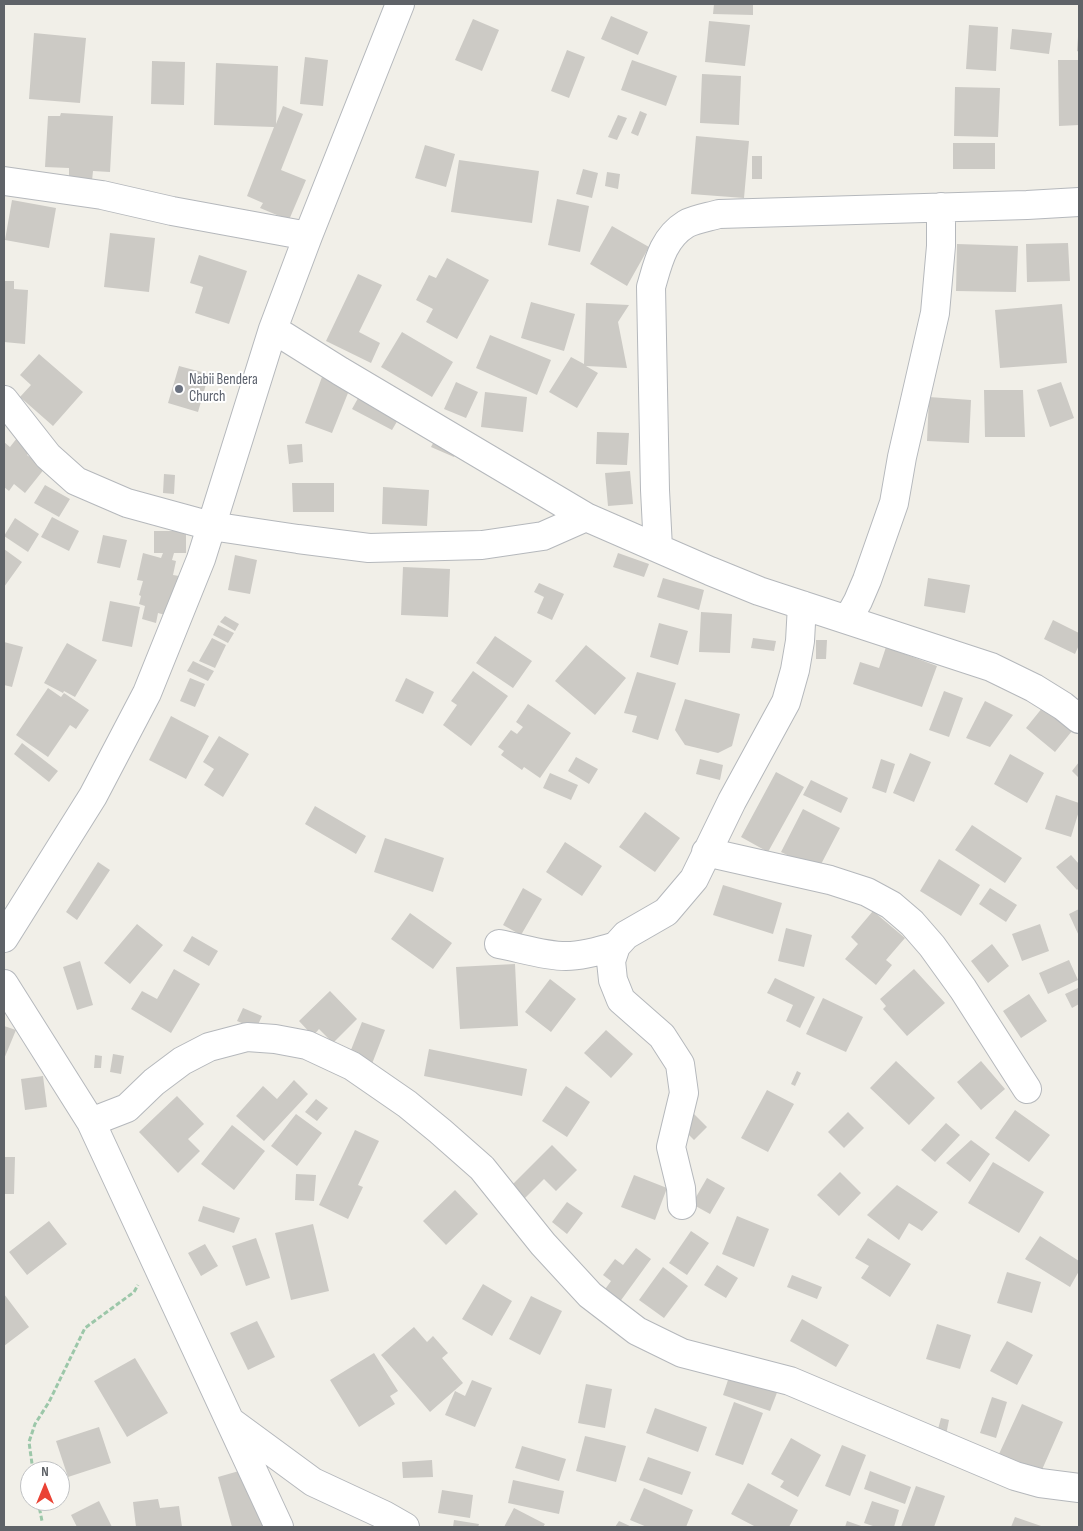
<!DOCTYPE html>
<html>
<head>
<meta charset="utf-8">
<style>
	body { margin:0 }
	#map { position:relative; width:1083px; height:1531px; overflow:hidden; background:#f1efe8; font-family:"Sofia Sans Condensed",sans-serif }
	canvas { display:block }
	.frame { position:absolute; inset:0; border:5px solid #5f6368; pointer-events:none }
	.north { position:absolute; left:20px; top:1461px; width:50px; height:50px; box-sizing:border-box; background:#fff; border:1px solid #bfc1c3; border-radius:50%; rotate:0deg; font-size:14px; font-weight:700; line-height:20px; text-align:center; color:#5f6368 }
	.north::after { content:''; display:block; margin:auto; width:18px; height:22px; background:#ea4335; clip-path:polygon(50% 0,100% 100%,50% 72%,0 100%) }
</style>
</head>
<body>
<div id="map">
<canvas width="1083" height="1531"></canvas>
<div class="frame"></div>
<div class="north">N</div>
</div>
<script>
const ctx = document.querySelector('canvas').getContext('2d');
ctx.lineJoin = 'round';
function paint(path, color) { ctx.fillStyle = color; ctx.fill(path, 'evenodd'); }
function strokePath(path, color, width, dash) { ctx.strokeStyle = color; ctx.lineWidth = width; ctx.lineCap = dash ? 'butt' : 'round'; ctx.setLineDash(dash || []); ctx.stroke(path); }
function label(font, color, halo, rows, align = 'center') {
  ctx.font = font + ' "Sofia Sans Condensed",sans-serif'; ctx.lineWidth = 4; ctx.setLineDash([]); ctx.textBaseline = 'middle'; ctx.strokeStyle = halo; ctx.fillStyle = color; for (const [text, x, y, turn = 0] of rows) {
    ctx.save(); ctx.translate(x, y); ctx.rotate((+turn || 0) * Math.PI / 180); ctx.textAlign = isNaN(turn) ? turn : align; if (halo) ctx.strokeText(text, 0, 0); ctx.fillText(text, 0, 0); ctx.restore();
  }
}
paint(new Path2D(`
	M714,4H753V15L713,14Z
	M611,16L648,32L638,55L601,39Z
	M473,19L499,30L482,71L455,60Z
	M709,21L750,25L745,66L705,62Z
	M969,25L998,27L996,71L966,69Z
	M1012,29L1052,33L1049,54L1010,49Z
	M34,33L86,38L80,103L29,99Z
	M1078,37L1079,38V52L1077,51Z
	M567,50L585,57L569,98L551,91Z
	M305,57L328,60L323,106L300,104Z
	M632,60L677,76L666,106L621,90Z
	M1058,60H1079V125L1059,126Z
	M152,61L185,62L184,105L151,104Z
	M216,63L278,66L276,124L283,106L303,114L281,170L306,180L289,220L260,208L263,203L247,196L274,127L214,125Z
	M702,74L741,76L739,125L700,123Z
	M955,87L1000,88L998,137L954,136Z
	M640,111L647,114L638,136L631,133Z
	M61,113L113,116L110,172L93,171L92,181H69V168L45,167L48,116H60Z
	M618,115L627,118L617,140L608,137Z
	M696,136L749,141L744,198L691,194Z
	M953,143H995V169H953Z
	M425,145L455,154L446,187L415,178Z
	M752,156H762V179H752Z
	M459,160L539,171L532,223L451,212Z
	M583,169L598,173L592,198L576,194Z
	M607,172L620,174L618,189L605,186Z
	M557,199L589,206L580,252L548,245Z
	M12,200L56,208L49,248L5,240Z
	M612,226L649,247L627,286L590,264Z
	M110,233L155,238L149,292L104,287Z
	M1068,243L1070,281L1027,282L1026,244Z
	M957,244L1018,246L1016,292L956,291Z
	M199,255L247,271L229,324L195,313L203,287L190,283Z
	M447,258L489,280L457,339L426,322L433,309L416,300L429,275L436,278Z
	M358,274L382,285L359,332L380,343L371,363L326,341Z
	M4,281H14V289L28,290L25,344L4,342Z
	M531,302L575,314L564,351L521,338Z
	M586,303L629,305L618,322L627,368L586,366L598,373L577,408L549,392L571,357L584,364Z
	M1062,304L1067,363L1000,368L995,310Z
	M402,332L453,362L432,397L381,367Z
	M490,335L551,360L537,395L476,368Z
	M39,354L83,392L53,426L20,397L31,385L20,375Z
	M179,366L209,374L198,412L168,403Z
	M322,377L350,388L332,433L305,423Z
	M456,382L478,392L466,418L444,409Z
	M1061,382L1074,418L1050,427L1037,390Z
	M984,390H1023L1025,437H985Z
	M362,391L402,413L392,430L352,409Z
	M485,392L527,397L523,432L481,427Z
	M929,397L971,400L969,443L927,441Z
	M597,432L629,433L627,465L596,464Z
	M438,434L460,444L454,457L431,447Z
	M17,438L31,450L27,455L45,468L25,493L14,484L9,491L4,487V442L10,447Z
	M302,444L303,462L289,464L287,445Z
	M630,471L633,504L608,506L605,473Z
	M164,474L175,475L174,494L163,493Z
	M292,483H334V512H293Z
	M45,485L70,499L59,517L34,503Z
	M383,487L429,490L427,526L382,524Z
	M52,517L79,531L69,551L41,537Z
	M15,518L39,534L28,552L4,536Z
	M154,531H186V553H174L172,560L176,561L173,575L179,576L169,616L158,613L156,623L142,619L145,606L139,604L141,596L139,595L143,581L137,580L143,553L161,558L163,553H154Z
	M103,535L127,540L120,568L97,563Z
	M4,549L22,562L4,587Z
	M618,553L649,564L644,577L613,567Z
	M235,555L257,560L250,594L228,590Z
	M403,567L450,569L448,617L401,615Z
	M663,578L704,590L699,610L657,597Z
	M928,578L970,585L965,613L924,606Z
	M539,583L564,594L552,620L537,613L544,597L534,592Z
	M110,601L140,607L132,647L102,641Z
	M701,612L732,614L730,653L699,652Z
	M225,616L239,624L235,631L220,622Z
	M1053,620L1079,633V645L1075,654L1044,639Z
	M659,623L688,631L678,665L650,657Z
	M218,625L234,633L228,643L213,635Z
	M495,636L532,661L513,688L476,663Z
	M212,638L226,645L215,668L199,661Z
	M753,638L776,641L774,651L751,648Z
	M816,640H827L826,659H816Z
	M4,642L23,647L12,687L4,685Z
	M67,643L97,660L75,697L64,691L63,693L44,683Z
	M586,645L626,678L595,715L555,681Z
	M886,647L937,666L922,707L853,684L860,662L879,668Z
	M193,661L214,671L208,681L187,671Z
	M473,671L508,696L471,746L443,725L457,705L451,701Z
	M637,672L676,683L658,740L632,732L637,716L624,713Z
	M190,678L205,684L195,707L180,701Z
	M406,678L434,692L423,714L395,701Z
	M48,688L61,697L64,693L89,710L76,729L70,725L48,757L16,735Z
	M944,691L963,698L949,737L929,730Z
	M685,699L740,714L732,746L718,753L685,745L675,730Z
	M985,701L1013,715L990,747L966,738Z
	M1047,702L1076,726L1055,752L1026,728Z
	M528,704L571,733L540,778L524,767L522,770L501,755L504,751L498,747L511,730L517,734L523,727L516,722Z
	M171,716L209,736L186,779L149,760Z
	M219,736L249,754L223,797L204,785L214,769L203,762Z
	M22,743L58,771L49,782L14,754Z
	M910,753L931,762L914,802L893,793Z
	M1010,754L1044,773L1027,803L994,784Z
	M576,757L598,769L589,784L568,771Z
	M700,759L723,765L720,780L696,774Z
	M881,759L895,764L886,793L872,788Z
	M1079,762V778L1072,771Z
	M776,772L804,787L768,852L741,837Z
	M550,773L578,785L571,800L543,788Z
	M811,780L848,798L841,813L803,795Z
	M1056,795L1079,803V811L1071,837L1045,829Z
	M315,806L366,836L356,854L305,824Z
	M803,809L840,828L818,870L781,852Z
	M645,812L680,838L655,872L619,847Z
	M972,825L1022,858L1005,883L955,850Z
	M385,838L444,858L433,892L374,872Z
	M565,842L602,866L582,896L546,872Z
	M1071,855L1079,864V888L1077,890L1056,867Z
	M939,859L980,885L961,916L920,891Z
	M98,862L110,870L77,920L66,912Z
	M723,885L782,903L773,934L713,915Z
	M523,888L542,899L521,935L503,925Z
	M990,888L1017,905L1006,922L979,904Z
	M1079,909V936L1069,914Z
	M873,911L905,938L886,960L892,965L876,985L845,959L858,944L851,937Z
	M410,913L452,943L433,969L391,939Z
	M137,924L163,945L130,984L104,963Z
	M1040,924L1049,951L1022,961L1012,934Z
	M786,928L812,935L804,967L778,961Z
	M192,936L218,951L209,966L183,951Z
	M992,944L1009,966L988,983L971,961Z
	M1069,960L1078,980L1048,994L1039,973Z
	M80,961L93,1005L77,1010L63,967Z
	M515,964L518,1026L460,1029L456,967Z
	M174,969L200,984L171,1033L131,1009L142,991L157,999Z
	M914,969L945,1003L907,1036L883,1009L886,1006L880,999Z
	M775,978L815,997L800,1028L786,1021L793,1005L767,993Z
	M550,979L576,999L551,1032L525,1012Z
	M1078,988L1079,991V1004L1072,1008L1065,994Z
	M330,991L357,1019L333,1043L319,1029L313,1036L299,1021Z
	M1029,994L1047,1021L1021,1038L1003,1011Z
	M823,998L863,1017L846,1052L806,1034Z
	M243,1008L262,1016L256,1029L237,1021Z
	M362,1022L385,1030L370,1069L347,1060Z
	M4,1026L16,1030L4,1059Z
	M606,1030L633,1054L611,1078L584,1053Z
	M429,1049L527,1069L522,1096L424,1076Z
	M113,1054L124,1056L121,1074L110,1072Z
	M95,1055L102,1056L101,1068H94Z
	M896,1061L935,1098L909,1125L870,1088Z
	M981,1061L1005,1089L981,1110L957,1082Z
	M797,1071L801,1073L795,1086L791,1084Z
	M43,1076L47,1107L25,1110L21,1079Z
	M294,1080L308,1094L264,1141L236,1116L263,1086L277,1099Z
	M566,1086L590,1102L567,1137L542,1121Z
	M767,1090L794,1104L768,1152L741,1138Z
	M177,1096L204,1124L188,1139L200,1151L178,1173L139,1132Z
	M316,1099L328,1108L317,1121L305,1112Z
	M690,1110L707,1127L694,1140L677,1123Z
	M1015,1110L1050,1135L1029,1162L995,1138Z
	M848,1112L864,1128L844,1148L828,1132Z
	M296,1114L322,1133L297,1166L271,1146Z
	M946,1123L960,1135L935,1162L921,1150Z
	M232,1125L265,1151L234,1190L201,1164Z
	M355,1130L379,1141L358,1185L363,1187L348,1219L319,1205Z
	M971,1140L990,1154L970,1182L946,1163Z
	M552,1145L577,1170L556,1191L544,1179L522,1201L509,1188Z
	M4,1157H15L14,1194H4Z
	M993,1162L1044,1192L1019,1233L968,1203Z
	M840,1172L861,1193L839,1216L817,1195Z
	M296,1174L316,1175L314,1201L295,1200Z
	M634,1175L667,1188L655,1220L621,1207Z
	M707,1178L725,1188L710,1214L692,1204Z
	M897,1185L938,1212L922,1231L909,1223L899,1240L867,1215Z
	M455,1190L478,1214L446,1245L423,1221Z
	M567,1202L583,1213L567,1234L552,1222Z
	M203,1206L240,1218L234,1233L198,1221Z
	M737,1216L769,1229L754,1267L722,1254Z
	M49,1221L67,1244L27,1275L9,1252Z
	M313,1224L329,1291L291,1300L275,1233Z
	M691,1231L709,1243L687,1275L669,1263Z
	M1040,1236L1079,1261V1271L1070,1287L1025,1259Z
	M256,1238L270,1278L246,1286L232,1246Z
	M868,1238L911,1264L890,1297L861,1278L869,1266L855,1258Z
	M205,1244L218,1266L201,1276L188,1253Z
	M636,1248L651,1259L619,1303L603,1292L611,1281L603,1275L615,1259L623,1265Z
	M717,1265L738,1278L726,1298L704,1285Z
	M663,1267L688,1286L664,1318L639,1300Z
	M1007,1272L1041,1282L1032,1313L997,1303Z
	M792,1275L822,1287L817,1299L787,1287Z
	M483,1284L512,1301L492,1336L462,1319Z
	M4,1294L29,1327L4,1346Z
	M531,1296L562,1311L540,1355L509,1339Z
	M802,1319L849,1345L836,1367L790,1341Z
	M257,1321L275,1357L248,1370L230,1333Z
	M937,1324L971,1335L960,1369L926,1359Z
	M414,1327L427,1342L433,1336L448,1353L442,1358L463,1383L430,1412L381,1355Z
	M1007,1341L1033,1355L1017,1385L990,1371Z
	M374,1353L398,1391L390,1396L395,1404L359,1427L330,1380Z
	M135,1358L168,1413L127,1437L94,1381Z
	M730,1374L778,1390L770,1411L723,1395Z
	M472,1380L492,1388L475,1427L445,1415L455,1391L465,1396Z
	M586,1384L612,1389L605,1428L578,1423Z
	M992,1397L1007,1402L996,1438L980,1433Z
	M734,1402L763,1413L743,1465L715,1455Z
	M1022,1404L1063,1422L1041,1472L999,1454Z
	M655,1408L707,1427L698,1452L646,1433Z
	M941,1418L949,1420L946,1435L937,1433Z
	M99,1427L111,1463L68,1477L56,1441Z
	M585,1436L626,1446L616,1482L576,1471Z
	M791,1438L821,1455L798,1497L780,1487L784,1481L771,1474Z
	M842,1445L866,1455L850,1496L825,1486Z
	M522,1446L566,1459L559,1481L515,1468Z
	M648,1457L691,1472L682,1495L639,1480Z
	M432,1460L433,1477L403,1478L402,1462Z
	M246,1469L263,1527H232L218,1477Z
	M870,1471L911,1487L905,1504L864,1489Z
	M513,1480L564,1491L559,1514L508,1503Z
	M748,1483L798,1510L789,1527H756L731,1514Z
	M916,1486L945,1496L934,1527H901Z
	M644,1488L693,1510L686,1527H647L630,1520Z
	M442,1490L473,1495L470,1518L438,1513Z
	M158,1499L160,1508L179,1506L182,1527H136L133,1502Z
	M99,1501L112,1527H77L71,1515Z
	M872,1501L899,1510L894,1527H876L864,1523Z
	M514,1508L545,1524L543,1527H504Z
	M1015,1517L1044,1527H1011Z
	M454,1520L479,1524L478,1527H453Z
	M619,1521L632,1527H615Z
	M847,1521L864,1527H845Z`), '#cccac5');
const street = new Path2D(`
	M4,181L102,195L172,211L308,236
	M273,329L340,371L586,517L710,571L759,591L991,667L1034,688L1063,706L1079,719
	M4,400L48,456L76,481L127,503L211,526L298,539L369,548L482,545L543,536L586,517
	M658,548L655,490L651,287C658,263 663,238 686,224C695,219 709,217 719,214L1027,205L1079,202
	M848,619L858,601L867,580L894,503L902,457L935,313L941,246V207
	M706,852L830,880L867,892L891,905L912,923L932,946L963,989L1027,1089
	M4,938L93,796L147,693L201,559L273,329L308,236L400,4
	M499,944C521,948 544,956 566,956C583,956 600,951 616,946
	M4,984L91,1122L279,1527
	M91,1122L127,1108L154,1082L182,1061L209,1047L247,1037L275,1039L307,1045L352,1066L407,1104L440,1131L482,1168L543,1244L590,1295L637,1331L682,1353L790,1381L1015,1476L1040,1483L1079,1488
	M682,1205L681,1188L671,1147L684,1093L680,1064L662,1036L621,1000L613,980L611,961L616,946L626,935L666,912L694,879L732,801L786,702L795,670L800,641L802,605
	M230,1421L313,1482L384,1515L405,1527`);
strokePath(street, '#b5b8bc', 30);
strokePath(new Path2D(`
	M33,1471L29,1442L35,1424L49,1402L85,1328L134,1292L138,1285
	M38,1501L42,1521`), '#9cc7a9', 3, [5, 2.5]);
strokePath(street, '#fff', 28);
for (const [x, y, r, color] of [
	[179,389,5,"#6b7280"]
]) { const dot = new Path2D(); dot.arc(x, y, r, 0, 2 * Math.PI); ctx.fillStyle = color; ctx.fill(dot); strokePath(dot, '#fff', 2); }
label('15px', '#5b616d', '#fff', [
	["Nabii Bendera",189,380],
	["Church",189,397]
], 'left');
</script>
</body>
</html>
